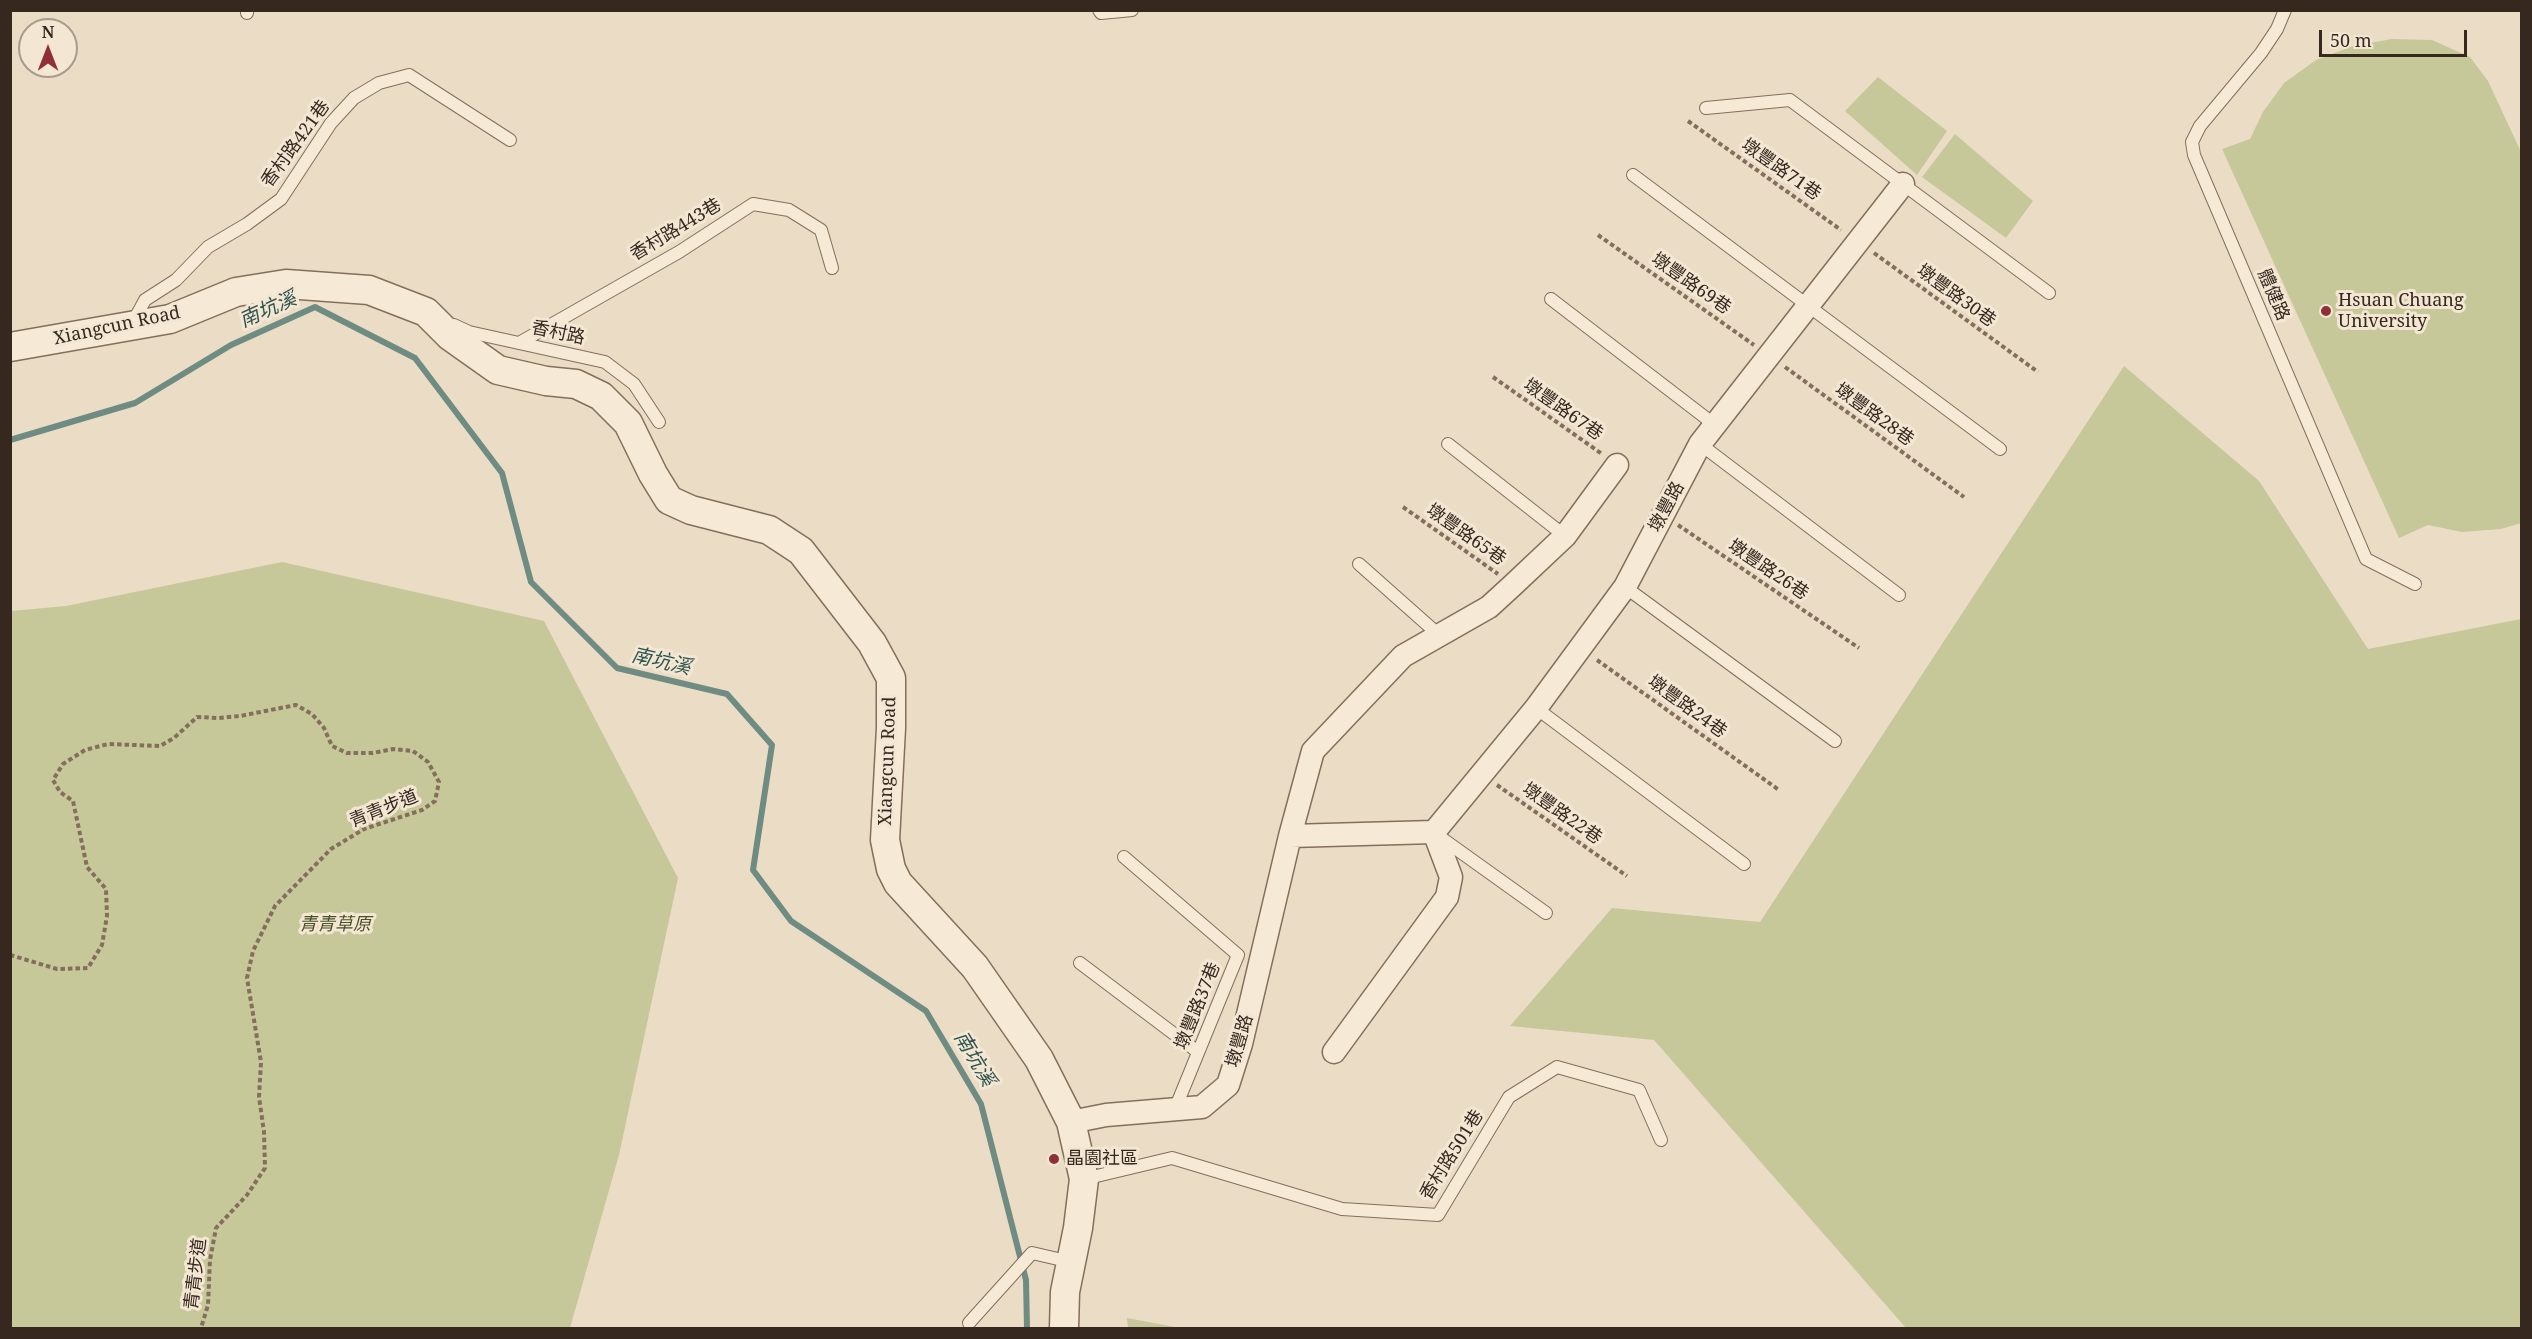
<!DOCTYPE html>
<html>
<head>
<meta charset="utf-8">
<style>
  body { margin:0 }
  #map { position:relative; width:2532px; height:1339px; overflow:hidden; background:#ebdcc5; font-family:"Noto Serif",serif }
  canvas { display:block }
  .frame { position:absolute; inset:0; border:12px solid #36281f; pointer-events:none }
  .north { position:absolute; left:18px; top:18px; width:60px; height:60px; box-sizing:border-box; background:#f3e7d4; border:2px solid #a79b8c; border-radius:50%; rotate:0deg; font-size:16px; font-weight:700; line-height:24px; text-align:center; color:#36281f }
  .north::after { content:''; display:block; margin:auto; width:21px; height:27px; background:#8f3039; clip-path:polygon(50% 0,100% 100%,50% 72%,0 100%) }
  .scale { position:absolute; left:2319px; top:30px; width:148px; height:27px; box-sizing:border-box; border:3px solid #36281f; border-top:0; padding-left:8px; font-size:18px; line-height:21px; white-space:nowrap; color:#36281f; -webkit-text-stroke:4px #f3e7d4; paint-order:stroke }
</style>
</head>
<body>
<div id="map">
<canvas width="2532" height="1339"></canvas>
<div class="frame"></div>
<div class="north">N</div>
<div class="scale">50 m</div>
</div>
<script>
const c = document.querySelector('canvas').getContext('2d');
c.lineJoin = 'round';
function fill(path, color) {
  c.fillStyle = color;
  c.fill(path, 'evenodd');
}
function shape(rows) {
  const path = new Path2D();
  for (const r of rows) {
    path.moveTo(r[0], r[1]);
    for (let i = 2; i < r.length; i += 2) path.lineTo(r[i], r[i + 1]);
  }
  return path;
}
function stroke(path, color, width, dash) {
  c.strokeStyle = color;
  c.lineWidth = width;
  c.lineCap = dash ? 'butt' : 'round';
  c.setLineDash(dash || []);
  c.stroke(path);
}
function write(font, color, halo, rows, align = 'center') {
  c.font = font + ' "Noto Serif","Noto Sans TC",serif';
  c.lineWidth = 6;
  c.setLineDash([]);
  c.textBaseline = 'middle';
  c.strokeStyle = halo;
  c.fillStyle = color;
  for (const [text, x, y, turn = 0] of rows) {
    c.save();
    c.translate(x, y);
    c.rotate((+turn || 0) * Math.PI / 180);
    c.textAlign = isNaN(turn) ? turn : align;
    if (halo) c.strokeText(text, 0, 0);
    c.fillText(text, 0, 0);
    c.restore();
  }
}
const green = shape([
  [2392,39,2432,40,2470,57,2488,81,2521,152,2521,523,2501,529,2462,532,2428,525,2399,538,2222,149,2250,139,2263,112,2284,83,2316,60,2353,46],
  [1878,77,1947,131,1917,175,1845,111],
  [1955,134,2033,201,2006,238,1922,177],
  [2124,366,2259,481,2368,649,2521,619,2521,1328,1906,1328,1654,1040,1510,1026,1612,908,1760,922],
  [282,562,544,621,678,878,619,1155,570,1328,11,1328,11,611,66,606],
  [1127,1318,1180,1328,1128,1328]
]);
const stream = shape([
  [10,440,135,403,231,345,315,307,415,358,502,473,531,582,617,668,727,694,772,745,753,870,791,921,926,1011,981,1104,1026,1280,1027,1328]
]);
const path = shape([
  [1688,121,1841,230],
  [1598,235,1754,345],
  [1874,253,2038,372],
  [1785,367,1964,497],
  [1493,377,1602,454],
  [1403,507,1498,574],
  [1678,525,1859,648],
  [1597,660,1779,790],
  [1497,785,1627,876],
  [10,955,57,969,88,968,102,945,107,916,106,889,87,867,73,801,60,792,53,780,63,764,85,750,108,744,160,746,174,738,197,717,218,718,240,716,296,705,312,714,324,728,332,746,347,753,373,753,393,749,413,751,428,762,439,782,435,801,422,810,364,829,331,849,275,906,253,951,247,978,261,1062,259,1097,264,1132,265,1168,247,1195,216,1228,210,1260,208,1305,201,1328]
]);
const service = shape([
  [1099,10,1101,13,1132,10],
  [2285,10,2277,29,2261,53,2200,126,2192,142,2194,155,2366,559,2415,584],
  [247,13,247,10],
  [1706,108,1790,100,2049,293],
  [1633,175,2000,449],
  [1551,299,1715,425],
  [133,322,145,300,176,280,208,247,247,224,281,199,331,123,354,98,379,83,409,75,510,140],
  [454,325,469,332,605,362,634,384,659,422],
  [519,343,679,252,753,204,789,210,821,230,832,268],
  [1448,444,1565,536],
  [1700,444,1899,595],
  [1359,564,1439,635],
  [1625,587,1835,741],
  [1536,708,1744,864],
  [1437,835,1546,913],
  [1124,857,1238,955,1175,1109],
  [1080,963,1198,1052],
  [1084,1179,1172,1158,1342,1209,1438,1215,1509,1097,1557,1067,1639,1090,1661,1140],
  [969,1323,1032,1253,1071,1262]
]);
const minor = shape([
  [1290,836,1313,751,1403,656,1489,607,1513,585,1565,536,1617,465],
  [1334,1052,1447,897,1451,877,1434,832],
  [1071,1122,1106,1115,1202,1107,1228,1085,1241,1044,1290,836,1434,832,1536,708,1625,587,1700,444,1903,184]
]);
const tertiary = shape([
  [10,347,170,319,236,292,286,284,369,290,426,312,450,336,498,370,546,381,576,384,601,396,628,423,653,474,669,500,691,510,769,530,801,551,872,643,891,678,891,728,885,840,891,869,898,883,975,967,1039,1059,1071,1122,1084,1179,1078,1228,1065,1292,1064,1328]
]);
const markers = [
  [2326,311,6,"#8f3039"],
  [1054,1159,6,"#8f3039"]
];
const streetNames = [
  ["香村路421巷",296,144,-54],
  ["墩豐路71巷",1781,170,35],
  ["香村路443巷",676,230,-31],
  ["墩豐路69巷",1691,284,35],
  ["體健路",2273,295,67],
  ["墩豐路30巷",1956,296,36],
  ["Xiangcun Road",117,326,-12],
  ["香村路",558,333,12],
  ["墩豐路67巷",1563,410,35],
  ["墩豐路28巷",1874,415,36],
  ["墩豐路",1667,507,-62],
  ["墩豐路65巷",1466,535,35],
  ["墩豐路26巷",1768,570,34],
  ["墩豐路24巷",1687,707,36],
  ["Xiangcun Road",888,761,-88],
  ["青青步道",384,809,-22],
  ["墩豐路22巷",1562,814,35],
  ["墩豐路37巷",1198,1006,-68],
  ["墩豐路",1240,1041,-74],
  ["香村路501巷",1452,1155,-58],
  ["青青步道",196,1274,-83]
];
const poiNames = [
  ["Hsuan Chuang",2338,301],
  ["University",2338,322],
  ["晶園社區",1066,1159]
];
const parkNames = [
  ["青青草原",335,925]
];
const waterNames = [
  ["南坑溪",268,310,-24],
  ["南坑溪",661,662,13],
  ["南坑溪",974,1059,59]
];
fill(green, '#c7c899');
stroke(stream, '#6e8c82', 6);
stroke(service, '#846e5c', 14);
stroke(minor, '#846e5c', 25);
stroke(tertiary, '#846e5c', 31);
stroke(path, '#846e5c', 4, [4.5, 3]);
stroke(service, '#f6ead7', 12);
stroke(minor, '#f6ead7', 22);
stroke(tertiary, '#f6ead7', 28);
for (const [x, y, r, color] of markers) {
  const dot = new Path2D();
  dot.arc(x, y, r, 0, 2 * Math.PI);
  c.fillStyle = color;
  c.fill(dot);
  stroke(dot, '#f3e7d4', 2);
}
write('18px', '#36281f', '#f3e7d4', streetNames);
write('18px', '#36281f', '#f3e7d4', poiNames, 'left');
write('italic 18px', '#4a5027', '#f3e7d4', parkNames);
write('italic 20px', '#2f544f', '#f3e7d4', waterNames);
</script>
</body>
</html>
